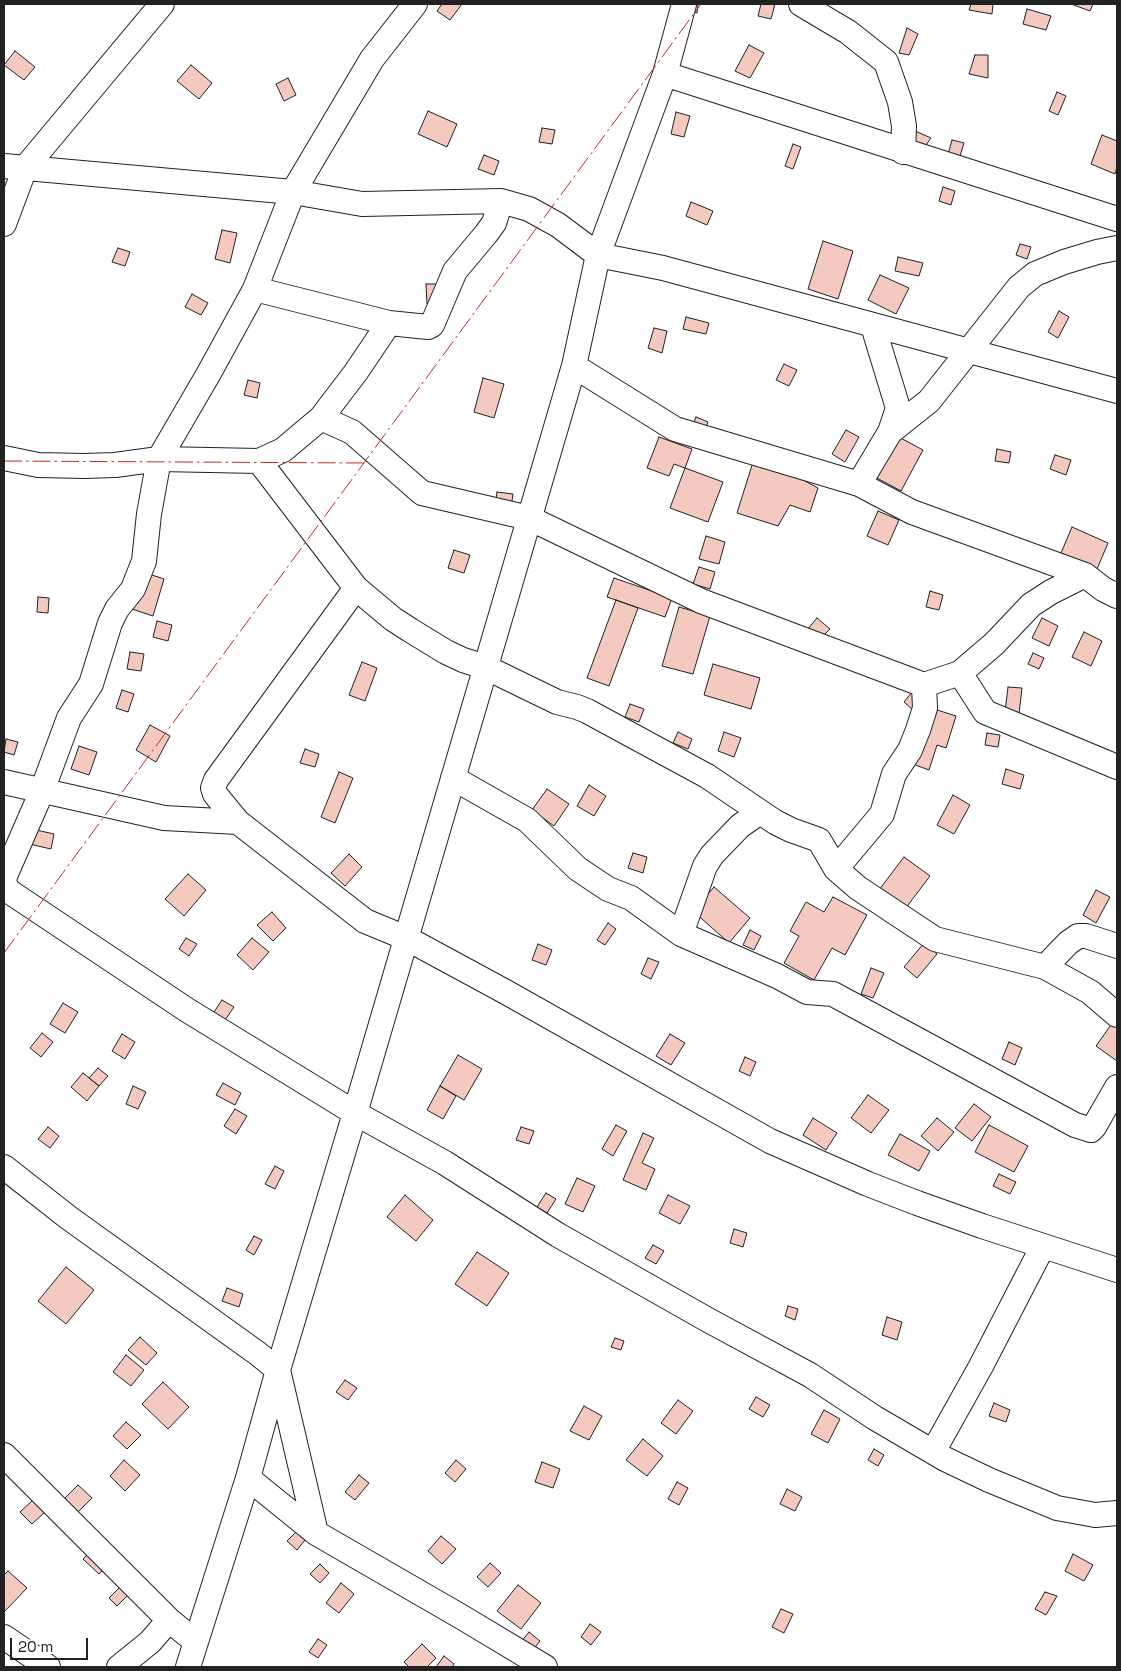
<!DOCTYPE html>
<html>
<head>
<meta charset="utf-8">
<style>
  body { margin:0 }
  #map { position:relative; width:1121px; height:1671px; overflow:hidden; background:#fff; font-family:"Space Grotesk",sans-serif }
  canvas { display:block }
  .frame { position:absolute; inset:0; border:5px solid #222; pointer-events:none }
  .scale { position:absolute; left:10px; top:1638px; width:78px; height:22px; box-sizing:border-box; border:2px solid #222; border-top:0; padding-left:6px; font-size:15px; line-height:18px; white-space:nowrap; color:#222; -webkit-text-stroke:4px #fff; paint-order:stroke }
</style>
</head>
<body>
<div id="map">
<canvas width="1121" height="1671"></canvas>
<div class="frame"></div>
<div class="scale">20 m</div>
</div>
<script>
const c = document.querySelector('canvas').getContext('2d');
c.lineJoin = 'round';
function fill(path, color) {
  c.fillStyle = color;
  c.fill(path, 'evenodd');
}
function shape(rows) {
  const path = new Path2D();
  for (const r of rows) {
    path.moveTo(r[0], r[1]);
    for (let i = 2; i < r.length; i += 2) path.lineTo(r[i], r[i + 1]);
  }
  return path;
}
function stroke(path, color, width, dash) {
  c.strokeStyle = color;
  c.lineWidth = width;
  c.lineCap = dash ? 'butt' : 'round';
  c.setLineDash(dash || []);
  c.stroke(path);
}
const building = shape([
  [442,4,462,4,450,20,437,11,442,4],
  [684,4,698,4,697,13,683,9,684,4],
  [761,4,775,4,771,19,758,16,761,4],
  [971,4,993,4,992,14,969,10,971,4],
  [1071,4,1093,4,1090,11,1071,4],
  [1027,9,1051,16,1046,30,1023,24,1027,9],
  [907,28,918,34,909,55,899,53,907,28],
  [749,45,764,53,750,78,735,71,749,45],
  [15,51,35,67,24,80,4,65,15,51],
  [975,55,988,55,988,78,969,74,975,55],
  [191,65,212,83,199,99,177,81,191,65],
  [288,78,296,95,284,101,276,84,288,78],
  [1057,92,1066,96,1058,115,1049,111,1057,92],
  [428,111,457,124,447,147,418,134,428,111],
  [676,112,690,116,684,137,671,134,676,112],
  [904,126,931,138,912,165,904,126],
  [542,128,555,130,552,144,539,142,542,128],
  [1102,135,1117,141,1117,167,1115,174,1091,164,1102,135],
  [952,140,964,143,959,159,947,158,952,140],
  [793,144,801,147,793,169,785,166,793,144],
  [484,155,499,161,494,175,478,169,484,155],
  [943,187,955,191,951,205,939,201,943,187],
  [691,202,713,211,707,225,686,216,691,202],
  [222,230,237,233,230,263,215,259,222,230],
  [823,241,853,251,838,299,808,289,823,241],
  [1020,244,1031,247,1027,259,1016,255,1020,244],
  [118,248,130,252,125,266,112,262,118,248],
  [898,257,923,263,919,276,895,271,898,257],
  [880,275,909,288,896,314,868,300,880,275],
  [426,284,439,284,440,303,427,304,426,284],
  [192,294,208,303,201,315,185,307,192,294],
  [1059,311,1069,317,1058,338,1048,332,1059,311],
  [686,317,709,323,706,334,683,329,686,317],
  [654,328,667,331,662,353,648,348,654,328],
  [784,364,797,370,789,386,776,380,784,364],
  [483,378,504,384,494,418,474,412,483,378],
  [248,380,260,383,257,398,244,395,248,380],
  [696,417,708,422,704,433,692,428,696,417],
  [846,430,859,437,845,462,832,454,846,430],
  [897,436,923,450,901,491,875,477,897,436],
  [659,437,692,449,685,468,674,464,669,476,647,468,659,437],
  [997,449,1011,452,1009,463,995,461,997,449],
  [1055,455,1071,460,1066,475,1050,469,1055,455],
  [753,462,794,475,818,488,810,512,790,505,778,526,737,513,753,462],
  [685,468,723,482,708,522,670,508,685,468],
  [497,492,513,494,511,508,495,506,497,492],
  [878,511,899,520,888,545,867,536,878,511],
  [1072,527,1108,543,1097,569,1061,553,1072,527],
  [706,536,725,542,719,564,699,559,706,536],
  [454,550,470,555,464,573,448,568,454,550],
  [699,567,715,572,710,589,693,584,699,567],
  [143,572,164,579,153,616,132,609,143,572],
  [614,578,672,598,665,617,607,597,614,578],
  [930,591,943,595,939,610,926,607,930,591],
  [38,597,49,598,48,613,37,612,38,597],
  [616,600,638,608,609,686,587,678,616,600],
  [679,607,710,616,693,674,662,666,679,607],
  [817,618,830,629,819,640,807,630,817,618],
  [1042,618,1058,626,1049,646,1032,638,1042,618],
  [157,621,172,625,168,641,153,637,157,621],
  [1084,632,1102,641,1091,666,1072,657,1084,632],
  [130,652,144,654,141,671,127,669,130,652],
  [1033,653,1044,658,1039,669,1028,664,1033,653],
  [362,662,377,668,365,701,349,695,362,662],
  [713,664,760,678,751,709,704,695,713,664],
  [1008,687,1022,688,1019,714,1005,712,1008,687],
  [122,690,134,694,128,712,116,708,122,690],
  [912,692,921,699,912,709,904,702,912,692],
  [630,704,644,709,639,722,625,717,630,704],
  [928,707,956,716,946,748,937,745,929,770,910,763,928,707],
  [150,725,170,736,156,762,136,750,150,725],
  [678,732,692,739,688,749,673,743,678,732],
  [724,732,741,738,734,757,718,751,724,732],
  [987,733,1000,735,998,747,985,745,987,733],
  [6,739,18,742,14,755,4,752,6,739],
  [79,746,97,752,89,775,71,769,79,746],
  [305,749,319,754,315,767,300,763,305,749],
  [1006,769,1024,775,1020,789,1002,784,1006,769],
  [339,772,353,778,335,823,321,817,339,772],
  [589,785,606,796,594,816,577,806,589,785],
  [547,789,569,804,554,826,532,810,547,789],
  [953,795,970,805,954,834,937,825,953,795],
  [32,829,54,834,51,849,29,844,32,829],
  [633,853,647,857,643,873,628,868,633,853],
  [349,854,362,867,345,886,331,873,349,854],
  [904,857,930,876,905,909,879,890,904,857],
  [188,874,206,890,184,916,165,899,188,874],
  [714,887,750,918,729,943,693,911,714,887],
  [1096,890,1110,897,1096,923,1083,915,1096,890],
  [833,897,867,915,845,955,832,948,814,980,784,963,799,936,790,931,806,902,824,912,833,897],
  [272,912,286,928,273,941,257,925,272,912],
  [608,923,616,929,605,945,597,940,608,923],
  [750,930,761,936,754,950,743,945,750,930],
  [186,938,197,944,189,956,179,949,186,938],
  [252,938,269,952,253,970,237,955,252,938],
  [924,943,937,954,917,978,904,967,924,943],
  [538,944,552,950,546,965,532,960,538,944],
  [648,958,659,962,651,979,641,974,648,958],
  [871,968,884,973,873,998,861,994,871,968],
  [222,1000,234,1007,225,1020,214,1012,222,1000],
  [63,1003,78,1012,65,1033,50,1024,63,1003],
  [1113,1022,1117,1025,1117,1061,1096,1046,1113,1022],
  [42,1033,53,1042,41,1057,30,1048,42,1033],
  [122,1034,135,1042,125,1059,112,1051,122,1034],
  [670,1034,685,1043,671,1065,656,1056,670,1034],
  [1009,1042,1022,1048,1015,1065,1002,1059,1009,1042],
  [458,1055,482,1069,464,1100,440,1086,458,1055],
  [745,1057,756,1062,750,1076,739,1071,745,1057],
  [98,1068,108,1076,99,1086,89,1078,98,1068],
  [83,1073,99,1086,87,1101,71,1087,83,1073],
  [223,1083,241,1093,235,1105,216,1095,223,1083],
  [133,1086,146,1092,138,1109,126,1104,133,1086],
  [440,1086,456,1096,443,1119,427,1110,440,1086],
  [868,1095,889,1110,871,1133,851,1118,868,1095],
  [974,1104,991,1117,972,1141,955,1128,974,1104],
  [235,1109,247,1116,236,1134,224,1126,235,1109],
  [813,1118,837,1133,826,1150,803,1135,813,1118],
  [937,1118,954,1132,938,1151,921,1136,937,1118],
  [616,1125,627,1131,613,1156,602,1149,616,1125],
  [989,1125,1028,1146,1014,1172,975,1152,989,1125],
  [48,1127,59,1136,50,1148,38,1139,48,1127],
  [521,1127,534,1131,529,1144,516,1140,521,1127],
  [643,1133,654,1138,642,1163,655,1169,646,1190,623,1180,643,1133],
  [900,1134,930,1151,919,1171,888,1155,900,1134],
  [275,1166,284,1171,275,1189,265,1184,275,1166],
  [999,1174,1016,1182,1010,1194,993,1186,999,1174],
  [577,1178,595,1186,583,1212,565,1204,577,1178],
  [546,1193,556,1199,547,1213,537,1207,546,1193],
  [405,1195,433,1220,416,1241,387,1217,405,1195],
  [668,1195,690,1206,680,1224,659,1213,668,1195],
  [734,1229,747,1233,743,1247,730,1243,734,1229],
  [254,1236,262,1240,254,1255,246,1250,254,1236],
  [653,1245,664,1251,656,1264,645,1258,653,1245],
  [477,1252,509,1273,487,1306,455,1284,477,1252],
  [66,1267,94,1290,66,1324,38,1301,66,1267],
  [227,1288,243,1294,239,1307,222,1301,227,1288],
  [788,1306,798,1309,795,1320,785,1316,788,1306],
  [887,1317,902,1322,897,1340,882,1335,887,1317],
  [140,1337,157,1353,146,1365,128,1350,140,1337],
  [615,1338,624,1341,621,1350,611,1347,615,1338],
  [126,1355,144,1370,131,1386,113,1372,126,1355],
  [345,1380,357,1388,348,1400,336,1392,345,1380],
  [163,1382,189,1407,168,1429,142,1404,163,1382],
  [756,1397,770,1405,763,1417,749,1409,756,1397],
  [678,1400,693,1411,676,1434,661,1423,678,1400],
  [994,1403,1010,1410,1006,1422,989,1416,994,1403],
  [584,1406,602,1416,589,1440,570,1431,584,1406],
  [824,1410,840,1419,828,1443,811,1434,824,1410],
  [126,1422,141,1435,127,1449,113,1436,126,1422],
  [643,1439,663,1456,647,1476,626,1460,643,1439],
  [874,1449,884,1455,878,1466,868,1460,874,1449],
  [124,1460,140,1475,125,1491,110,1476,124,1460],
  [456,1460,466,1469,455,1482,445,1473,456,1460],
  [542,1462,560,1469,553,1488,535,1482,542,1462],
  [359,1475,369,1483,355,1500,345,1492,359,1475],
  [677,1482,688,1488,679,1505,668,1499,677,1482],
  [78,1485,92,1498,75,1515,62,1501,78,1485],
  [787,1489,802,1497,795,1511,780,1504,787,1489],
  [33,1500,45,1512,32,1524,20,1512,33,1500],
  [296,1532,305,1540,297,1550,287,1541,296,1532],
  [441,1536,456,1549,442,1564,428,1551,441,1536],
  [93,1549,109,1564,99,1574,83,1559,93,1549],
  [1073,1554,1093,1565,1084,1581,1065,1571,1073,1554],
  [490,1563,501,1573,488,1587,477,1577,490,1563],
  [320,1564,329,1573,320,1583,310,1574,320,1564],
  [8,1571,27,1588,4,1612,4,1575,8,1571],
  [124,1583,132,1591,117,1606,109,1598,124,1583],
  [341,1583,354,1594,339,1613,326,1603,341,1583],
  [518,1585,541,1603,521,1629,497,1611,518,1585],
  [1045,1592,1057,1596,1046,1615,1035,1609,1045,1592],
  [781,1609,793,1614,784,1633,772,1627,781,1609],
  [590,1624,601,1632,591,1645,581,1637,590,1624],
  [529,1632,540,1641,532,1651,521,1642,529,1632],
  [318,1639,327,1645,318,1658,309,1652,318,1639],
  [422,1644,436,1658,427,1667,409,1667,404,1662,422,1644],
  [444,1656,454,1664,452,1667,436,1667,444,1656]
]);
const minor = shape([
  [415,4,372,59,293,192,255,289,209,373,159,459,149,514,144,561,133,589,117,609,110,623,91,684,69,718,42,791,5,876,4,885,10,892,187,1010,355,1113,445,1163,558,1235,708,1320,810,1375,875,1418,945,1459,989,1480,1057,1508,1095,1515,1117,1513],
  [801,4,848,32,886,62,900,102,904,126,903,152],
  [665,74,1117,219],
  [4,166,293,192,362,204,501,201,529,209,558,225,598,255,663,268,1117,391],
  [4,224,25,168,162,4],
  [255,289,389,323,428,327,432,325,455,271,486,234,494,223,501,201],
  [574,366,675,429,859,484,912,512,1085,575,1103,589,1117,596],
  [321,418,352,432,422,493,529,518,701,601,924,685,960,673,985,712,1117,767],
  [890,432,929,401,1019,287,1035,274,1064,262,1097,252,1117,248],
  [4,458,38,465,84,466,115,465,159,459,259,461,283,450,321,418,356,372,389,323],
  [259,461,356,588,393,619,410,630,446,652,463,660,485,667,557,702,577,707,587,711,707,776,775,822,791,830,819,840,836,869,858,888,935,939,1045,967,1090,992,1117,1015],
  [859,484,890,432,898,408,873,326],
  [356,588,216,780,213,788,215,794,238,822,365,921,406,938,504,991,770,1141,868,1184,917,1203,982,1226,1117,1270],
  [960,673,994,644,1031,605,1051,592,1085,575],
  [453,778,527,820,578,869,608,889,631,898,681,934,777,976,807,992,833,994,1075,1125,1091,1130,1094,1127,1117,1087],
  [4,782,164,818,238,822],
  [836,869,882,814,894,774,910,750,918,730,925,708,924,685],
  [681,934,705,866,712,855,740,826,760,812],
  [1045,967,1068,943,1078,936,1086,936,1117,946],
  [4,1167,69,1218,257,1353,278,1370,316,1533],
  [933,1452,981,1366,1043,1246],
  [4,1455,169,1620,196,1642],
  [248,1478,316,1533,460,1616,545,1667],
  [4,1637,48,1667],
  [119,1667,150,1642,169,1620],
  [188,1667,248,1478,278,1370,355,1113,574,366,598,255,665,74,684,4]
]);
const power = shape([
  [4,461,364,463],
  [4,953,701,4]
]);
fill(building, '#f3c9c0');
stroke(building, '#222', 1);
stroke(minor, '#222', 26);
stroke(minor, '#fff', 24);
stroke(power, '#c62828', 1, [18, 4, 2.5, 4]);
</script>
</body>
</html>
